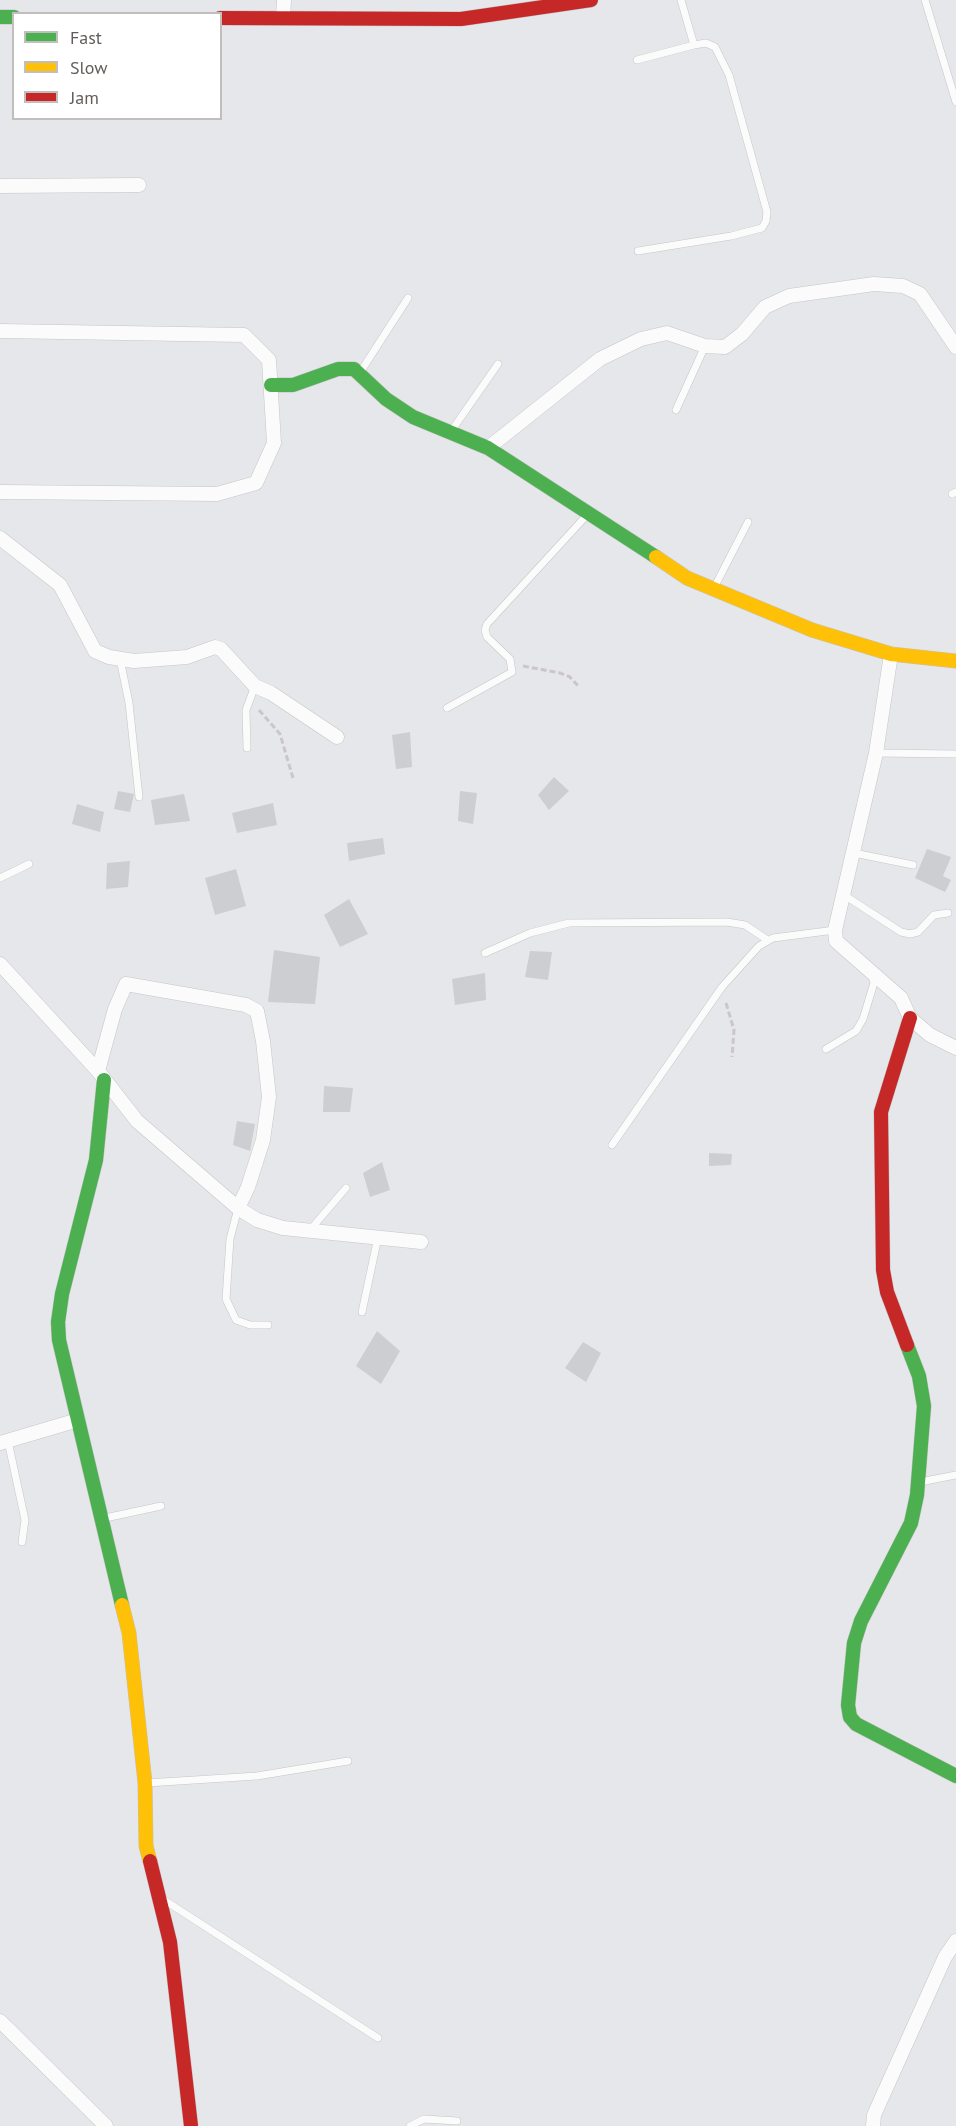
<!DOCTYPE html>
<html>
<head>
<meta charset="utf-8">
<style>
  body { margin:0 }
  #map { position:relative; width:956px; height:2126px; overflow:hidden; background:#e5e7ea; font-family:"PT Sans",sans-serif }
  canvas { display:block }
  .legend { position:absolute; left:12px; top:12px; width:210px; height:108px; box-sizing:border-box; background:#fff; border:2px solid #c1bebd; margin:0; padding:8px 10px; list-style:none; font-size:18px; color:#635d5a }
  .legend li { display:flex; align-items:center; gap:12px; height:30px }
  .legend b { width:30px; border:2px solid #c1bebd }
</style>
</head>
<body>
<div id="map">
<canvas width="956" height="2126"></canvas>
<ul class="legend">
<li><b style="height:8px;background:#4caf50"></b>Fast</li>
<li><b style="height:8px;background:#ffc107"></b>Slow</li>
<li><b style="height:8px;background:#c62828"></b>Jam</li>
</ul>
</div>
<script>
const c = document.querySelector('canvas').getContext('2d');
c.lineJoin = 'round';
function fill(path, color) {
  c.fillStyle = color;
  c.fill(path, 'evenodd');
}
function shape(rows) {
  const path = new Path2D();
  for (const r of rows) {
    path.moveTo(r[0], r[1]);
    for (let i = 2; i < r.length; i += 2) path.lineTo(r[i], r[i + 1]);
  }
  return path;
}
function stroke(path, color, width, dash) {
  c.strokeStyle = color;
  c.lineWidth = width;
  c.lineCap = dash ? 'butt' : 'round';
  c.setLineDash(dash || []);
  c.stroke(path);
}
const building = shape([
  [410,732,412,767,396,769,392,735],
  [554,777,569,791,549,810,538,795],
  [118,791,134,794,130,812,114,809],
  [460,791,477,793,473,824,458,821],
  [184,794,190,821,155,825,151,800],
  [273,803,277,825,237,833,232,813],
  [77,804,104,812,100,832,72,824],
  [383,838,385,854,349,861,347,843],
  [927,849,951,857,943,876,951,880,945,892,915,878],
  [130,861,128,887,106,889,107,863],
  [236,869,246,906,215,915,205,878],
  [349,899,368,934,340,947,324,915],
  [274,950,320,957,315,1004,268,1002],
  [530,951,552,952,548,980,525,977],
  [485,973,486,1000,455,1005,452,979],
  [324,1086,353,1088,350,1112,323,1112],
  [237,1121,255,1124,250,1151,233,1145],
  [709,1153,732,1154,731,1165,709,1166],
  [382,1162,390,1190,370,1197,363,1173],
  [377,1331,400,1351,381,1384,356,1366],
  [583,1342,601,1353,586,1382,565,1368]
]);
const path = shape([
  [523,666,560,673,570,677,579,687],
  [259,710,280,734,293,778],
  [726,1003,734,1030,732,1057]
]);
const lane = shape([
  [925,0,956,102],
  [637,60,694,45],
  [638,251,731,236,762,228,766,221,767,212,729,75,715,47,706,43,694,45,681,0],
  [361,371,408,298],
  [676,410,705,346],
  [452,430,498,364],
  [952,494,956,492],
  [715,586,748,522],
  [120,659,129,703,139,797],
  [447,708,512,672,510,659,487,637,485,630,487,624,587,515],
  [247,748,246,710,255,686],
  [876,753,956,754],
  [854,853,913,865],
  [0,878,29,864],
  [844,895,901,932,910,934,918,932,934,915,948,913],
  [485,953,530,933,569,923,727,922,745,925,766,939],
  [826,1049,856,1031,863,1019,874,983,872,975],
  [612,1145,722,987,759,946,773,938,835,930],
  [238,1208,230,1239,226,1299,236,1320,250,1325,268,1325],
  [310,1230,346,1188],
  [362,1312,378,1237],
  [8,1441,25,1520,22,1542],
  [920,1482,956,1475],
  [105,1518,161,1506],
  [147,1783,257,1776,348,1761],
  [164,1900,378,2038],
  [410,2126,424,2119,457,2121]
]);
const street = shape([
  [283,18,284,0],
  [0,186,139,185],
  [0,331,244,335,269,360,274,443,256,483,217,494,0,492],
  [488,448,600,359,641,339,667,333,705,346,725,347,742,334,765,307,789,296,874,284,903,286,920,294,956,347],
  [0,538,60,585,95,651,109,657,134,661,187,657,215,647,221,649,255,686,271,693,337,737],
  [891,654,876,753,835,930,836,941,901,998,910,1018,930,1035,956,1048],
  [0,964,98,1071,137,1121,238,1208,257,1220,283,1228,421,1242],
  [98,1071,115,1009,126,984,246,1005,257,1011,263,1041,269,1097,263,1140,248,1187,238,1208],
  [0,1443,78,1420],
  [0,2021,106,2126],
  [873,2126,874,2115,945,1957,956,1941]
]);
const fast = shape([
  [0,17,14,17],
  [271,385,293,385,338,369,354,369,386,399,413,417,488,448,656,557],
  [104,1080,96,1160,62,1294,58,1322,59,1340,122,1605],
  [907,1345,919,1376,924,1406,917,1495,911,1523,861,1621,854,1643,848,1705,850,1717,856,1724,956,1776]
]);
const slow = shape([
  [656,557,687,578,812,630,891,654,956,661],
  [122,1605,129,1633,145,1783,146,1846,150,1861]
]);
const jam = shape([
  [220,18,461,19,591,0],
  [907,1345,887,1292,883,1270,881,1112,910,1018],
  [150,1861,170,1942,191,2126]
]);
fill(building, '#cdced1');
stroke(lane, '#c6c5c6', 8);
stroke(street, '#c6c5c6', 15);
stroke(fast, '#c4c3c4', 15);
stroke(slow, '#c4c3c4', 15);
stroke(jam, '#c4c3c4', 15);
stroke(path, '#ccc6ca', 3, [6, 3]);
stroke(lane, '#fbfbfc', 7);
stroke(street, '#fbfbfc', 14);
stroke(fast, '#4caf50', 14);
stroke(slow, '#ffc107', 14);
stroke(jam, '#c62828', 14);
</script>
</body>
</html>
